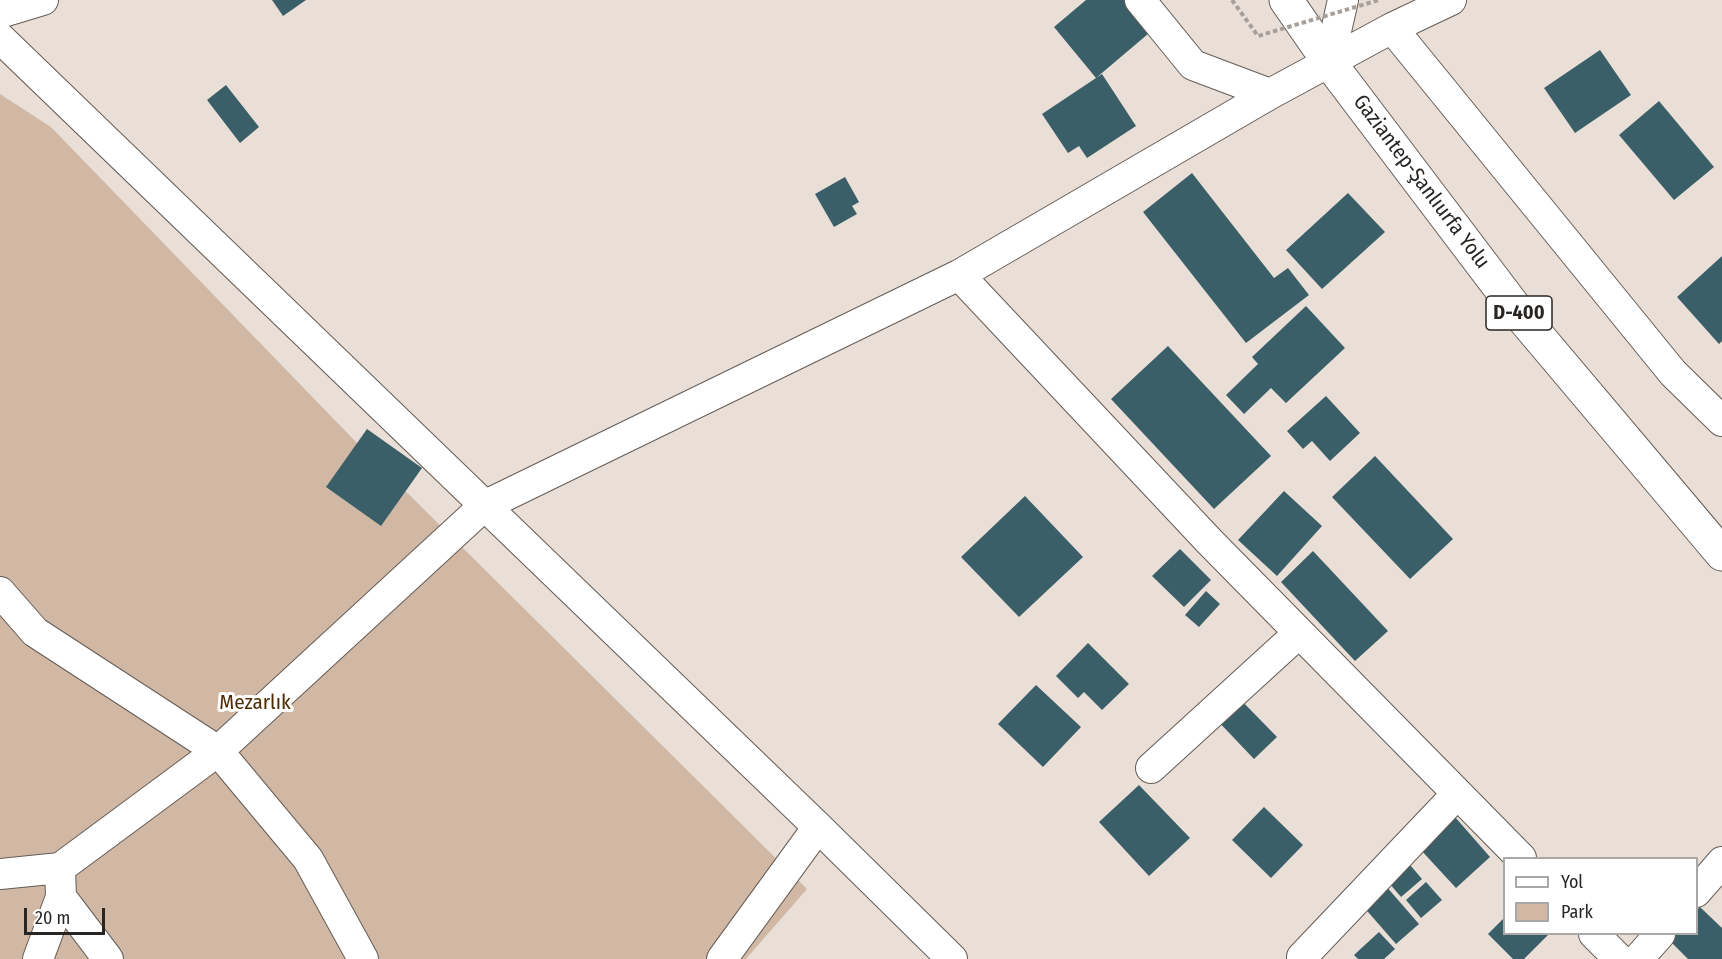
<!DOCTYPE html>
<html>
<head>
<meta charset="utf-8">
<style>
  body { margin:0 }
  #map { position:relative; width:1722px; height:959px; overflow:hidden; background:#eadfd7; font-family:"Fira Sans Condensed",sans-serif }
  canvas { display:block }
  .legend { position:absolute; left:1503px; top:857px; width:195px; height:78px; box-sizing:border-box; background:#fff; border:2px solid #a9a8a7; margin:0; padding:8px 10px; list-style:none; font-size:18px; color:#282522 }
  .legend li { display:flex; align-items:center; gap:12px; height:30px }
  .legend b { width:30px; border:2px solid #a9a8a7 }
  .scale { position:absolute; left:24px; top:908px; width:81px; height:27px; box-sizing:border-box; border:3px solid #282522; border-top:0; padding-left:8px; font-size:18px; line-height:21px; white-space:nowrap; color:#282522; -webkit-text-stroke:4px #fff; paint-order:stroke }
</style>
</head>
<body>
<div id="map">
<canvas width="1722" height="959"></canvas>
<ul class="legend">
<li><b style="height:8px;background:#fff"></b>Yol</li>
<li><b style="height:16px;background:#d1b8a5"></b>Park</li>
</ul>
<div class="scale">20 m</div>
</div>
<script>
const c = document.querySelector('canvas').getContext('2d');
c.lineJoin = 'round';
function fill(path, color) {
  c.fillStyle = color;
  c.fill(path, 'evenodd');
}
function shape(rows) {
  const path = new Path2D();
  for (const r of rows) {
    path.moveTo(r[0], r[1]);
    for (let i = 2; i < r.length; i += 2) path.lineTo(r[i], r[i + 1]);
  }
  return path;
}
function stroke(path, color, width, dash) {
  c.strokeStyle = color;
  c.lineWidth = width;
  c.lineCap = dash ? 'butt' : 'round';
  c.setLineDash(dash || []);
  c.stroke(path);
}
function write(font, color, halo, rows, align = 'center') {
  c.font = font + ' "Fira Sans Condensed",sans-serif';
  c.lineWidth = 6;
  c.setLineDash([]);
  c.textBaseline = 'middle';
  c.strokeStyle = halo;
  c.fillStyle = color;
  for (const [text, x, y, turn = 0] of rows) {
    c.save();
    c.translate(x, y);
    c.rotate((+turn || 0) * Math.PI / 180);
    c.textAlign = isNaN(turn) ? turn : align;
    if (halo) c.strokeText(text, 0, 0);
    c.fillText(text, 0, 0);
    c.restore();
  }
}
const green = shape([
  [0,94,51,127,356,442,807,889,746,959,0,959]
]);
const building = shape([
  [272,0,306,0,283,16],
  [1086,0,1131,0,1155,28,1096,78,1054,27],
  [1600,50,1631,95,1575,133,1544,88],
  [1102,74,1136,126,1087,158,1079,146,1068,153,1042,114],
  [226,85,259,127,240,143,207,100],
  [1659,101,1714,167,1674,200,1619,135],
  [1192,173,1274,278,1288,268,1309,295,1246,343,1143,212],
  [845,177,859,202,852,206,857,214,834,227,815,194],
  [1348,193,1385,232,1322,289,1286,250],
  [1722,256,1722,341,1719,344,1677,297],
  [1306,306,1345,348,1286,403,1271,388,1244,414,1226,395,1258,364,1252,357],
  [1168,346,1271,456,1214,509,1111,399],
  [1326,396,1360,433,1330,461,1312,441,1303,449,1287,431],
  [367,429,422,468,381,526,326,487],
  [1375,456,1453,539,1410,579,1332,497],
  [1284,491,1322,526,1277,576,1238,540],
  [1025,496,1083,557,1019,617,961,557],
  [1180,549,1211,580,1184,607,1152,576],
  [1313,551,1388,631,1355,661,1281,582],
  [1206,591,1220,604,1199,627,1185,615],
  [1088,643,1129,684,1102,710,1084,692,1078,698,1056,676],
  [1036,685,1081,727,1043,767,998,724],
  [1237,696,1277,737,1254,759,1214,717],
  [1139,785,1190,838,1149,876,1099,822],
  [1264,807,1303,845,1271,878,1232,840],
  [1455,817,1490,857,1456,888,1420,849],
  [1405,859,1422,879,1401,897,1383,876],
  [1426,882,1442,900,1421,918,1406,900],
  [1385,885,1419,924,1396,944,1362,905],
  [1700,907,1722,928,1722,959,1688,959,1669,940,1675,934,1696,934,1696,911],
  [1504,918,1504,934,1549,934,1524,959,1513,959,1488,934],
  [1379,932,1395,949,1384,959,1358,959,1354,955]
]);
const minor = shape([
  [1140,0,1193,65,1270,94],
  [0,13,43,0],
  [1392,28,1673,373,1722,421],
  [0,38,818,827,952,959],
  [1329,62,1343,0],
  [959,275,1210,542,1521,858],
  [0,592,35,632,218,751,308,859,363,959],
  [1151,768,1299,633],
  [60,868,61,897,108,959],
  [0,874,60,868,218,751,484,506,959,275,1270,94,1392,28,1451,0],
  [1696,892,1722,862],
  [1594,934,1619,959],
  [1302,957,1457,794],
  [38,959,61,897],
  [722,959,818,827],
  [1638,959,1660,934]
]);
const major = shape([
  [1286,0,1329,62,1522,317,1722,554]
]);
const pathBridge = shape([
  [1232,0,1258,36,1379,0]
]);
const shields = [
  [1519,313,66]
];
const shieldNames = [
  ["D-400",1519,313]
];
const streetNames = [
  ["Gaziantep-Şanlıurfa Yolu",1421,182,53]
];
const parkNames = [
  ["Mezarlık",255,703]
];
fill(green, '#d1b8a5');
fill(building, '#3b5f69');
stroke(minor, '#655c55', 32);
stroke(major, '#655c55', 35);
stroke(minor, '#fff', 30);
stroke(major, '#fff', 33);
stroke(pathBridge, '#a79f99', 4, [4.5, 3]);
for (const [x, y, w] of shields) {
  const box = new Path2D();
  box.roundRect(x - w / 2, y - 17, w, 34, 4.5);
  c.fillStyle = '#fff';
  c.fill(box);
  stroke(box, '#282522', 1.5);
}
write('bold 20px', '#282522', null, shieldNames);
write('21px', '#282522', '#fff', streetNames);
write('21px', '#4f2a03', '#fff', parkNames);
</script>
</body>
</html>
